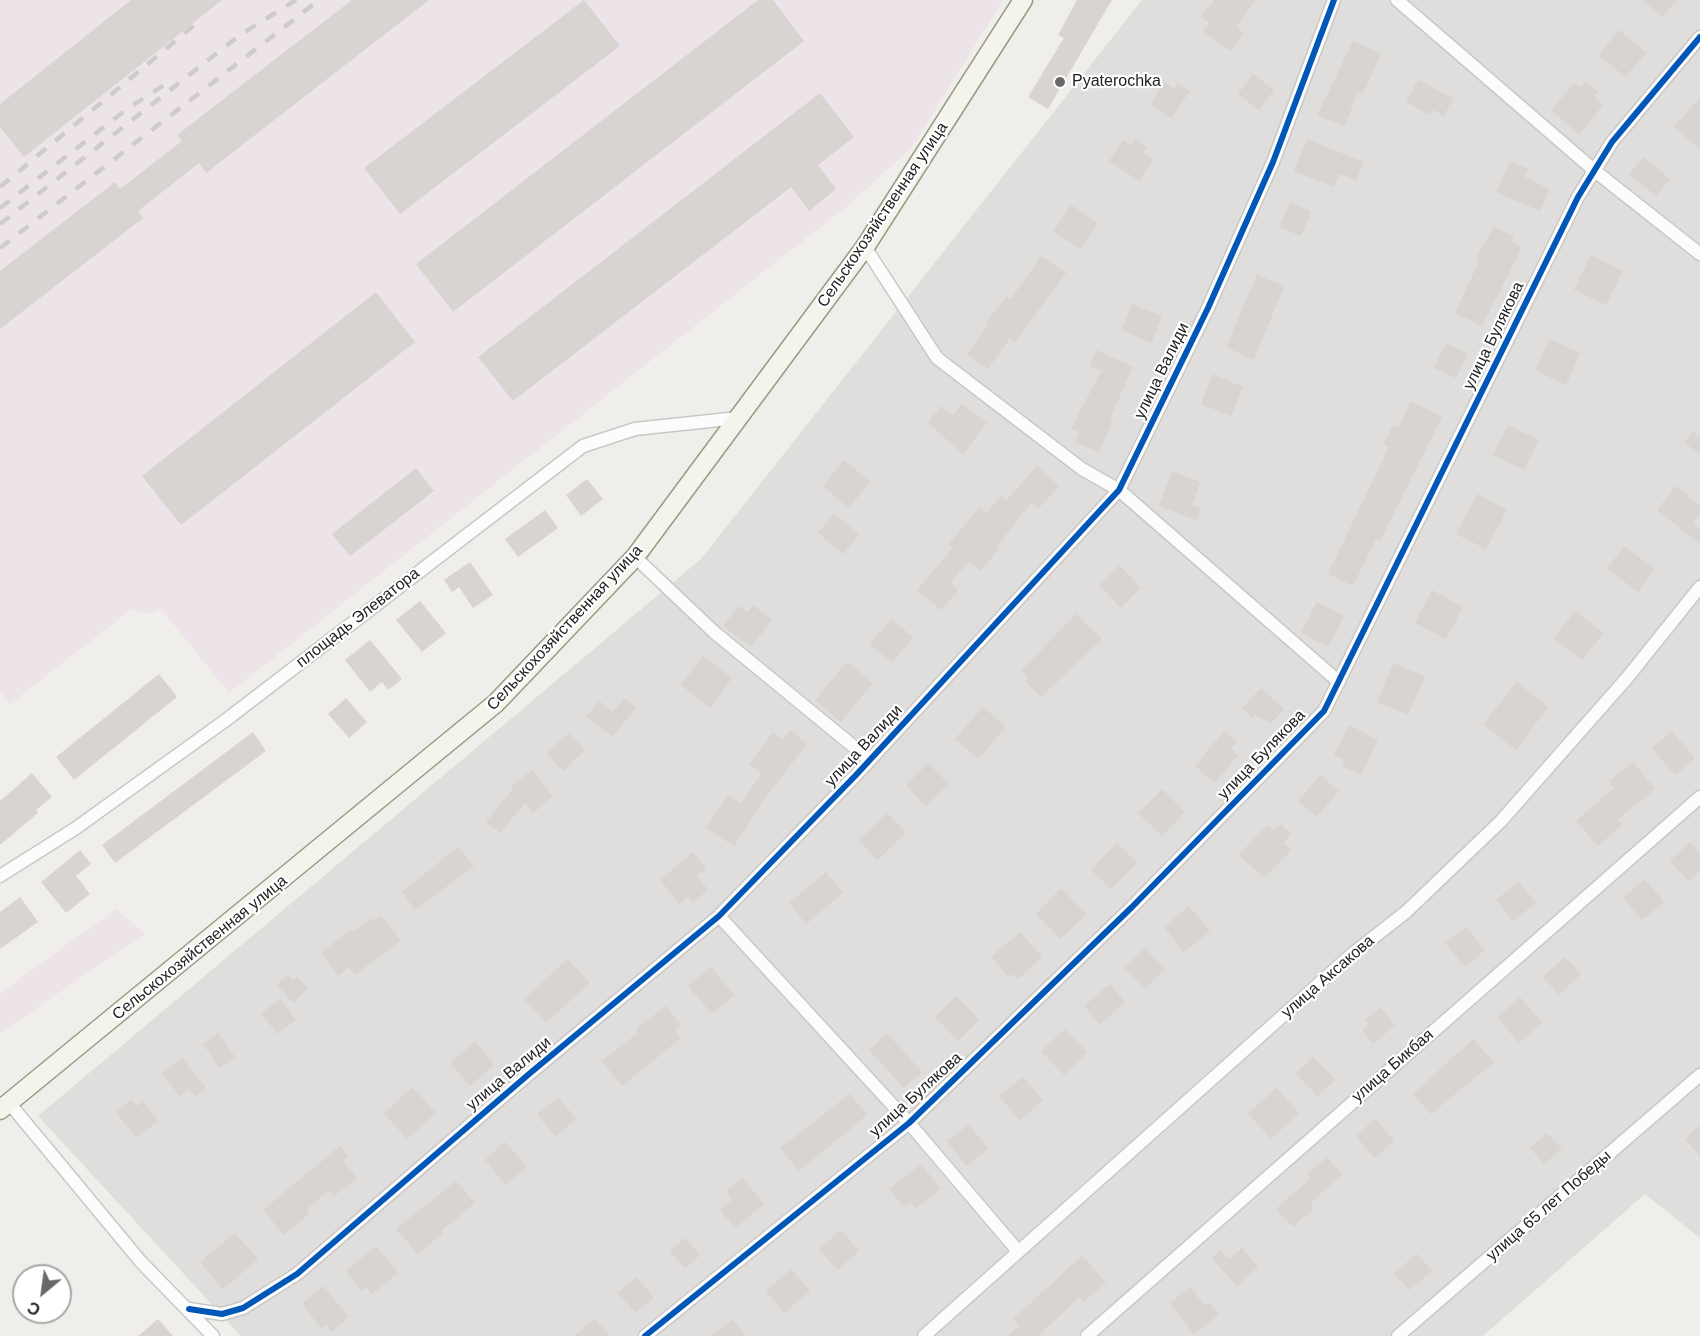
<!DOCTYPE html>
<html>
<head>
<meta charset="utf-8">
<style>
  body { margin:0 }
  #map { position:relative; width:1700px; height:1336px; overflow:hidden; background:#f0eeeb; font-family:Arial,sans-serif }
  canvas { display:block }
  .north { position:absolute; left:12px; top:1264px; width:60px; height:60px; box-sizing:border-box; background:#fff; border:2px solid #a7a7a7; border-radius:50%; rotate:209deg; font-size:16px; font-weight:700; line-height:24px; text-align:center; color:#222 }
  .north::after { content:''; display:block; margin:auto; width:21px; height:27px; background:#6a6968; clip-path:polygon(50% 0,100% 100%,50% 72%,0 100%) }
</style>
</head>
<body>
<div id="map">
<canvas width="1700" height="1336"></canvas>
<div class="north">С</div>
</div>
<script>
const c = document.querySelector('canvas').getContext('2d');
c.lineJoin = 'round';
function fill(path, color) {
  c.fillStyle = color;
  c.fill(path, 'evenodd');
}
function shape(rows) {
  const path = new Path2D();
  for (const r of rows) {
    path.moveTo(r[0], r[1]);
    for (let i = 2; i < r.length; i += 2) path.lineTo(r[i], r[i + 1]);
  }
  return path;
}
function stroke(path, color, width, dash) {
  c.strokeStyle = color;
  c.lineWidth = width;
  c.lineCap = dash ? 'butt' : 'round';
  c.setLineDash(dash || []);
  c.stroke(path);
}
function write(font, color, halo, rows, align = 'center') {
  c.font = font + ' Arial,sans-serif';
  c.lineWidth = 4.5;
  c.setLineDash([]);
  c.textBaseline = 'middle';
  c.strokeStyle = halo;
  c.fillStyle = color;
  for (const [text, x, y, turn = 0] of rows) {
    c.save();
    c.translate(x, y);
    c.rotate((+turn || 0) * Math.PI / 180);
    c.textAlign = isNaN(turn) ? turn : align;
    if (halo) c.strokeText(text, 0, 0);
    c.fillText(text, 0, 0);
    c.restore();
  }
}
const residential = shape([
  [1142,0,1700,0,1700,1238,1645,1194,1483,1336,241,1336,38,1116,701,559]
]);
const industrial = shape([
  [0,0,1003,0,913,146,851,203,229,693,161,609,148,614,132,609,10,704,0,692],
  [116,909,145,934,0,1033,0,993]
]);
const building = shape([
  [131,0,222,0,24,157,0,127,0,104],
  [352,0,429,0,206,173,199,163,138,211,143,218,0,329,0,271,115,182,120,189,182,141,177,135],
  [584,0,620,46,400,214,364,168],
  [758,0,773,0,804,41,453,312,416,264],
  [1077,0,1112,0,1048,109,1028,97,1064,38,1058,35],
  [1214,0,1256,0,1236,27,1244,33,1230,51,1203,31,1209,23,1201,17],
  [1643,0,1677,0,1662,17],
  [1619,30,1646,53,1625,77,1599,55],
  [1353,41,1381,54,1363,94,1358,91,1345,126,1317,116],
  [1253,74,1274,90,1259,110,1238,94],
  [1418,80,1453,98,1444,116,1433,110,1430,115,1406,102],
  [1586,81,1598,91,1594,97,1603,105,1579,134,1551,110,1574,83,1580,87],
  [1165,82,1174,89,1178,83,1190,91,1171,118,1150,104],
  [820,93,854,137,818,165,836,189,809,211,791,187,513,401,478,357],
  [1700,97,1700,149,1674,127],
  [1135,139,1147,148,1143,153,1153,160,1139,181,1109,161,1123,140,1131,145],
  [1307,139,1364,162,1356,180,1339,174,1334,187,1294,171],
  [1644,157,1670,179,1656,196,1629,174],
  [1510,161,1528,169,1524,177,1550,189,1540,211,1496,192],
  [1290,202,1311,211,1301,236,1279,227],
  [1071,205,1098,223,1081,249,1053,232],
  [1494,226,1514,237,1511,242,1522,247,1482,326,1455,313,1479,261,1476,259],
  [1591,255,1623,271,1606,305,1574,290],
  [1041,256,1066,273,1015,342,1010,338,988,369,967,354,989,323,987,321,1007,296,1011,299],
  [1257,275,1284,286,1254,360,1226,347],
  [376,292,415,342,181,525,142,476],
  [1132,304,1162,316,1151,343,1121,330],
  [1549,339,1580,353,1566,385,1535,370],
  [1446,343,1468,354,1456,378,1434,368],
  [1097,350,1133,367,1110,418,1113,419,1099,452,1075,442,1079,432,1071,429,1101,371,1090,366],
  [1213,374,1243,387,1231,416,1201,404],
  [1411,401,1442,417,1380,541,1376,539,1353,586,1328,574,1389,447,1384,444,1393,425,1398,428],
  [962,404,987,423,963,454,928,423,941,406,953,415],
  [1508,425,1539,440,1524,470,1493,455],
  [1693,432,1700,438,1700,455,1684,442],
  [844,460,870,482,849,508,823,486],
  [1037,466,1059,486,1038,509,1031,503,997,546,999,548,981,571,969,561,950,583,958,590,941,610,917,590,953,548,948,545,980,507,987,513,1001,496,1006,501],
  [416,468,434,491,350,556,332,534],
  [1172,471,1200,482,1192,505,1201,509,1196,520,1159,506],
  [587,479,603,499,581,516,566,495],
  [1676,486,1700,506,1700,514,1693,523,1700,529,1700,544,1657,510],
  [1477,494,1507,510,1486,549,1456,534],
  [545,510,558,528,518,557,505,539],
  [834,514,859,534,843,554,818,533],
  [1624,546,1655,569,1638,592,1607,569],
  [470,562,493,595,473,608,459,587,452,592,444,580],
  [1119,565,1141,588,1121,608,1099,585],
  [1432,590,1463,607,1446,639,1415,623],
  [420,601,446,633,422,652,396,620],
  [1317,602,1344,616,1328,647,1301,633],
  [753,605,772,620,751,647,723,626,739,606,748,612],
  [1575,611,1604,633,1582,660,1554,638],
  [1076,614,1102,639,1041,697,1025,681,1028,677,1021,671],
  [891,619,913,637,892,663,870,644],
  [370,640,402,679,388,690,382,682,370,692,345,660],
  [703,656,732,678,710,708,681,685],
  [847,662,873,683,841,722,815,700],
  [1393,663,1425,676,1408,715,1377,702],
  [159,674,177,697,74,780,56,757],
  [1517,682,1548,707,1516,750,1483,724],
  [1261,688,1284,709,1271,723,1254,715,1252,718,1242,708],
  [346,698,367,722,349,738,328,714],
  [624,698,636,707,613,737,586,717,599,701,613,712],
  [983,707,1006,727,978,759,955,739],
  [1349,725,1378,740,1361,775,1342,766,1345,760,1334,755],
  [790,730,807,744,759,806,760,807,734,846,706,828,728,795,741,803,762,773,749,764,773,732,782,740],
  [1224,731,1237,742,1231,749,1238,755,1215,783,1195,766],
  [1672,731,1695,758,1675,775,1652,748],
  [253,732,266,751,115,863,102,845],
  [569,733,585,750,563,771,547,753],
  [1633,762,1655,789,1618,819,1622,825,1598,846,1576,821,1614,788,1609,781],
  [928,763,949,784,926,806,906,785],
  [532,770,553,796,533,813,525,803,500,833,486,822,513,789,511,787],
  [32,773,52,797,36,810,38,813,0,845,0,801],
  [1320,775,1339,791,1317,817,1298,801],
  [1162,789,1185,812,1162,836,1138,813],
  [887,813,906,833,877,860,859,840],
  [1281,824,1291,834,1283,843,1291,850,1264,878,1239,855,1267,825,1274,831],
  [1690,842,1700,853,1700,871,1688,881,1670,861],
  [1117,843,1137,863,1111,889,1091,870],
  [458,847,474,866,415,910,402,892],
  [80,850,91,864,76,876,90,894,66,913,41,882],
  [693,852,706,869,697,876,708,890,692,903,688,897,680,904,660,880],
  [826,872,843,893,806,924,789,903],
  [1645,879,1664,902,1642,920,1623,898],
  [1519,882,1536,903,1513,921,1496,900],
  [1061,888,1086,914,1060,939,1036,914],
  [20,897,38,922,0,949,0,912],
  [1189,906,1210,931,1184,952,1164,927],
  [381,916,401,940,355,975,349,967,338,976,321,953,352,929,354,932,371,918,374,921],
  [1466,927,1485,950,1465,967,1445,943],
  [1020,932,1042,957,1018,979,1014,974,1009,977,991,957],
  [1145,948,1165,969,1145,988,1125,968],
  [1565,957,1581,974,1559,995,1543,977],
  [568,959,590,983,546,1022,524,999],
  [711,967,734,995,712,1014,688,986],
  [288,975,293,980,297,977,308,989,293,1003,277,985],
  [1110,984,1125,1002,1100,1024,1084,1006],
  [956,996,979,1020,958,1041,935,1017],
  [1520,997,1542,1023,1519,1043,1497,1017],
  [281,999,296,1020,277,1034,261,1013],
  [666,1006,681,1025,675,1030,681,1038,622,1086,602,1061,639,1032,636,1029],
  [1380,1007,1395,1025,1373,1044,1362,1030,1369,1025,1365,1020],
  [1065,1029,1087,1052,1064,1075,1041,1051],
  [218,1033,235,1057,220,1068,203,1044],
  [887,1033,922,1072,904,1088,869,1050],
  [1473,1039,1494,1062,1431,1114,1413,1094],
  [475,1042,494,1065,470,1086,450,1063],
  [1313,1057,1335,1080,1317,1096,1296,1073],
  [182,1058,206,1088,195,1097,189,1089,180,1096,162,1074],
  [1023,1077,1043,1100,1020,1120,999,1096],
  [413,1087,436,1113,407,1139,384,1113],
  [1277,1088,1299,1113,1271,1139,1248,1113],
  [850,1094,867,1115,799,1171,780,1148],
  [558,1097,576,1119,555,1137,537,1114],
  [131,1100,137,1106,143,1101,158,1121,136,1138,116,1112],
  [1375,1119,1394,1141,1374,1158,1356,1136],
  [969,1124,988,1149,966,1166,947,1141],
  [1700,1125,1700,1156,1685,1139],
  [1547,1133,1562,1149,1544,1164,1530,1148],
  [505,1142,527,1167,506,1185,485,1160],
  [340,1146,348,1156,343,1161,357,1178,334,1196,329,1190,306,1210,309,1214,284,1235,263,1210],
  [1327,1157,1342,1175,1310,1203,1314,1208,1293,1227,1276,1209,1311,1178,1307,1174],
  [921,1164,941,1189,915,1209,910,1203,904,1207,889,1189],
  [742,1178,764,1204,735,1228,720,1210,732,1200,726,1192],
  [456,1181,475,1203,441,1231,443,1233,418,1254,396,1229],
  [841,1230,859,1251,838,1270,819,1249],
  [235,1233,258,1259,223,1289,200,1262],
  [685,1238,700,1255,685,1268,670,1251],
  [376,1246,398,1273,372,1294,367,1287,362,1291,346,1271],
  [1242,1248,1258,1267,1237,1286,1212,1258,1221,1250,1229,1259],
  [1417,1254,1432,1271,1409,1290,1394,1273],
  [1082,1256,1106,1282,1084,1302,1079,1297,1038,1336,1008,1336,1019,1326,1013,1319],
  [791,1269,810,1291,784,1313,766,1291],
  [637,1277,654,1298,635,1313,618,1293],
  [323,1286,349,1317,332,1332,326,1325,322,1329,302,1304],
  [1190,1287,1205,1306,1209,1302,1219,1315,1194,1334,1170,1303],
  [158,1319,173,1336,138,1336],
  [595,1319,610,1336,574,1336],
  [733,1319,746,1336,712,1336]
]);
const street = shape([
  [1397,0,1595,171,1700,254],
  [865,247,937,358,1082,469,1119,490,1339,682],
  [635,557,714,632,870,760],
  [0,876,76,828,226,720,583,446,635,429,738,418],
  [719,916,909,1123,1017,1250],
  [10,1104,141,1262,213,1336],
  [189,1309,222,1314,243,1308,297,1274,529,1074,719,916,856,775,1119,490,1208,308,1273,162,1334,0],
  [645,1336,909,1123,1132,907,1324,711,1578,197,1612,142,1700,37],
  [924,1336,1351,955,1406,912,1501,821,1627,678,1700,587],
  [1087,1336,1700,797],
  [1398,1336,1700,1075]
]);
const secondary = shape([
  [0,1110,496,703,635,557,865,247,1023,0]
]);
const rail = shape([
  [0,187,198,22],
  [0,208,127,109,172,80],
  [0,224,240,35,296,0],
  [0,248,319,0]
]);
const cycleway = shape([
  [189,1309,222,1314,243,1308,297,1274,529,1074,719,916,856,775,1119,490,1208,308,1273,162,1334,0],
  [645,1336,909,1123,1132,907,1324,711,1578,197,1612,142,1700,37]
]);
const markers = [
  [1060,82,6,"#6a6968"]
];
const poiNames = [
  ["Pyaterochka",1072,82]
];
const streetNames = [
  ["Сельскохозяйственная улица",883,215,-56],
  ["улица Булякова",1494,336,-64],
  ["улица Валиди",1162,371,-64],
  ["площадь Элеватора",358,618,-38],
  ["Сельскохозяйственная улица",565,628,-47],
  ["улица Валиди",864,746,-47],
  ["улица Булякова",1262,755,-46],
  ["Сельскохозяйственная улица",200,948,-39],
  ["улица Аксакова",1328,977,-41],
  ["улица Бикбая",1393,1066,-41],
  ["улица Валиди",509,1074,-40],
  ["улица Булякова",916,1095,-42],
  ["улица 65 лет Победы",1549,1206,-41]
];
fill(residential, '#dfdedc');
fill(industrial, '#ede4e9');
fill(building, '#d7d4d2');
stroke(street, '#c9c8c7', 15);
stroke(secondary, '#999a82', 21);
stroke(street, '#fdfcfc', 12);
stroke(secondary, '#f4f4ed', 18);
stroke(rail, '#ccc', 4.5, [12, 12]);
stroke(cycleway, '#0057b8', 6);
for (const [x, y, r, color] of markers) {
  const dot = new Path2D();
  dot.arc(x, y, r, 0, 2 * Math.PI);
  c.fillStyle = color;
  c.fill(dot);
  stroke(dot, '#fff', 2);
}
write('16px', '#222', '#fff', poiNames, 'left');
write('16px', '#222', '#fff', streetNames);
</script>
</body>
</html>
